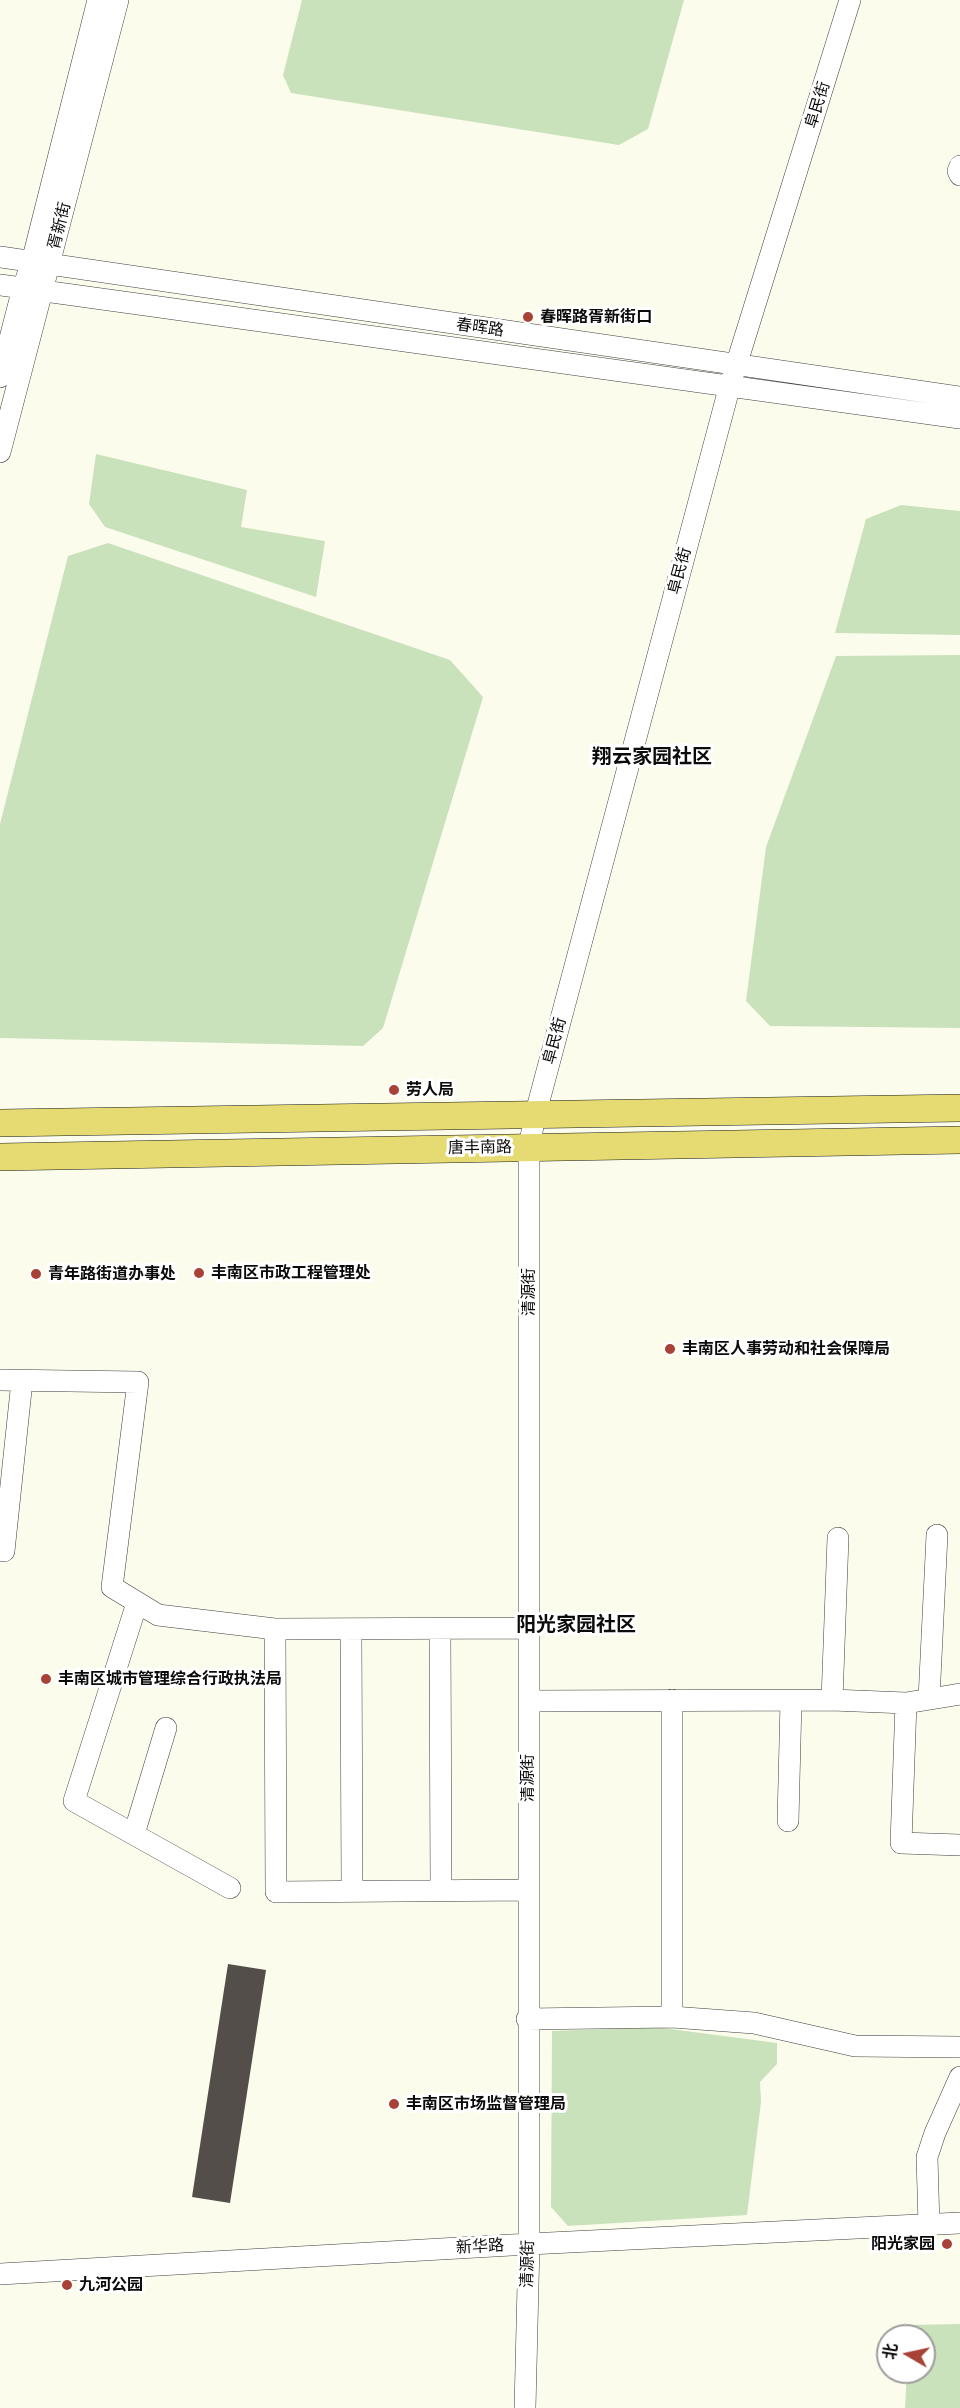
<!DOCTYPE html>
<html>
<head>
<meta charset="utf-8">
<style>
  body { margin:0 }
  #map { position:relative; width:960px; height:2408px; overflow:hidden; background:#fcfcec; font-family:"Libre Baskerville","Noto Sans SC",serif }
  canvas { display:block }
  .north { position:absolute; left:876px; top:2324px; width:60px; height:60px; box-sizing:border-box; background:#fff; border:2px solid #9d9d9d; border-radius:50%; rotate:279deg; font-size:16px; font-weight:700; line-height:24px; text-align:center; color:#0b0b0b }
  .north::after { content:''; display:block; margin:auto; width:21px; height:27px; background:#a84136; clip-path:polygon(50% 0,100% 100%,50% 72%,0 100%) }
</style>
</head>
<body>
<div id="map">
<canvas width="960" height="2408"></canvas>
<div class="north">北</div>
</div>
<script>
const c = document.querySelector('canvas').getContext('2d');
c.lineJoin = 'round';
function fill(path, color) {
  c.fillStyle = color;
  c.fill(path, 'evenodd');
}
function shape(rows) {
  const path = new Path2D();
  for (const r of rows) {
    path.moveTo(r[0], r[1]);
    for (let i = 2; i < r.length; i += 2) path.lineTo(r[i], r[i + 1]);
  }
  return path;
}
function stroke(path, color, width, dash) {
  c.strokeStyle = color;
  c.lineWidth = width;
  c.lineCap = dash ? 'butt' : 'round';
  c.setLineDash(dash || []);
  c.stroke(path);
}
function write(font, color, halo, rows, align = 'center') {
  c.font = font + ' "Libre Baskerville","Noto Sans SC",serif';
  c.lineWidth = 6;
  c.setLineDash([]);
  c.textBaseline = 'middle';
  c.strokeStyle = halo;
  c.fillStyle = color;
  for (const [text, x, y, turn = 0] of rows) {
    c.save();
    c.translate(x, y);
    c.rotate((+turn || 0) * Math.PI / 180);
    c.textAlign = isNaN(turn) ? turn : align;
    if (halo) c.strokeText(text, 0, 0);
    c.fillText(text, 0, 0);
    c.restore();
  }
}
const green = shape([
  [302,0,684,0,648,129,619,145,291,93,283,75],
  [96,454,247,490,241,527,325,541,316,597,105,527,89,504],
  [901,505,960,511,960,635,835,633,866,519],
  [108,543,450,660,483,697,383,1028,363,1046,0,1038,0,824,68,556],
  [960,655,960,1028,770,1026,746,1001,766,847,836,656],
  [655,2027,777,2043,777,2064,760,2082,761,2102,747,2215,568,2226,551,2207,552,2031],
  [960,2324,960,2408,905,2408,907,2372,924,2372,924,2336,910,2336,910,2325]
]);
const building = shape([
  [228,1964,266,1970,230,2203,192,2197]
]);
const minor = shape([
  [960,166,958,171,960,175],
  [0,257,960,397],
  [0,285,960,418],
  [0,377,23,288,32,262,98,0],
  [0,452,118,0],
  [0,1380,138,1382,112,1587,158,1615,275,1629],
  [4,1551,22,1381],
  [137,1603,74,1801,230,1888],
  [351,1629,352,1891],
  [440,1629,441,1891],
  [929,1699,937,1535],
  [832,1700,838,1538],
  [529,1701,832,1700,906,1703,960,1694],
  [906,1703,901,1843,960,1845],
  [788,1821,791,1701],
  [134,1834,166,1728],
  [528,1890,276,1892,275,1629,529,1628],
  [672,2017,672,1700],
  [527,2019,672,2017,754,2023,855,2046,960,2047],
  [929,2225,927,2157,935,2133,960,2077],
  [0,2274,529,2244,960,2223],
  [525,2408,529,2244,529,1147,535,1116,730,385,850,0]
]);
const major = shape([
  [0,1123,960,1108],
  [0,1157,960,1140]
]);
const markers = [
  [528,317,6,"#a84136"],
  [394,1090,6,"#a84136"],
  [199,1273,6,"#a84136"],
  [36,1274,6,"#a84136"],
  [670,1349,6,"#a84136"],
  [46,1679,6,"#a84136"],
  [394,2104,6,"#a84136"],
  [947,2244,6,"#a84136"],
  [67,2285,6,"#a84136"]
];
const streetNames = [
  ["阜民街",818,105,-73],
  ["胥新街",60,226,-76],
  ["春晖路",480,328,8],
  ["阜民街",680,571,-75],
  ["阜民街",555,1041,-75],
  ["唐丰南路",480,1148,-1],
  ["清源街",529,1292,-90],
  ["清源街",528,1778,-90],
  ["新华路",480,2247,-3],
  ["清源街",528,2264,-89]
];
const poiNames = [
  ["春晖路胥新街口",540,317],
  ["劳人局",406,1090],
  ["丰南区市政工程管理处",211,1273],
  ["青年路街道办事处",48,1274],
  ["丰南区人事劳动和社会保障局",682,1349],
  ["丰南区城市管理综合行政执法局",58,1679],
  ["丰南区市场监督管理局",406,2104],
  ["阳光家园",935,2244,"right"],
  ["九河公园",79,2285]
];
const quarterNames = [
  ["翔云家园社区",652,757],
  ["阳光家园社区",576,1625]
];
fill(green, '#c9e2bb');
fill(building, '#534e49');
stroke(minor, '#3e3e3e', 22);
stroke(major, '#1c1c1c', 28);
stroke(minor, '#fff', 21);
stroke(major, '#e6db73', 27);
for (const [x, y, r, color] of markers) {
  const dot = new Path2D();
  dot.arc(x, y, r, 0, 2 * Math.PI);
  c.fillStyle = color;
  c.fill(dot);
  stroke(dot, '#fff', 2);
}
write('16px', '#0b0b0b', '#fff', streetNames);
write('bold 16px', '#0b0b0b', '#fff', poiNames, 'left');
write('bold 20px', '#0b0b0b', '#fff', quarterNames);
</script>
</body>
</html>
